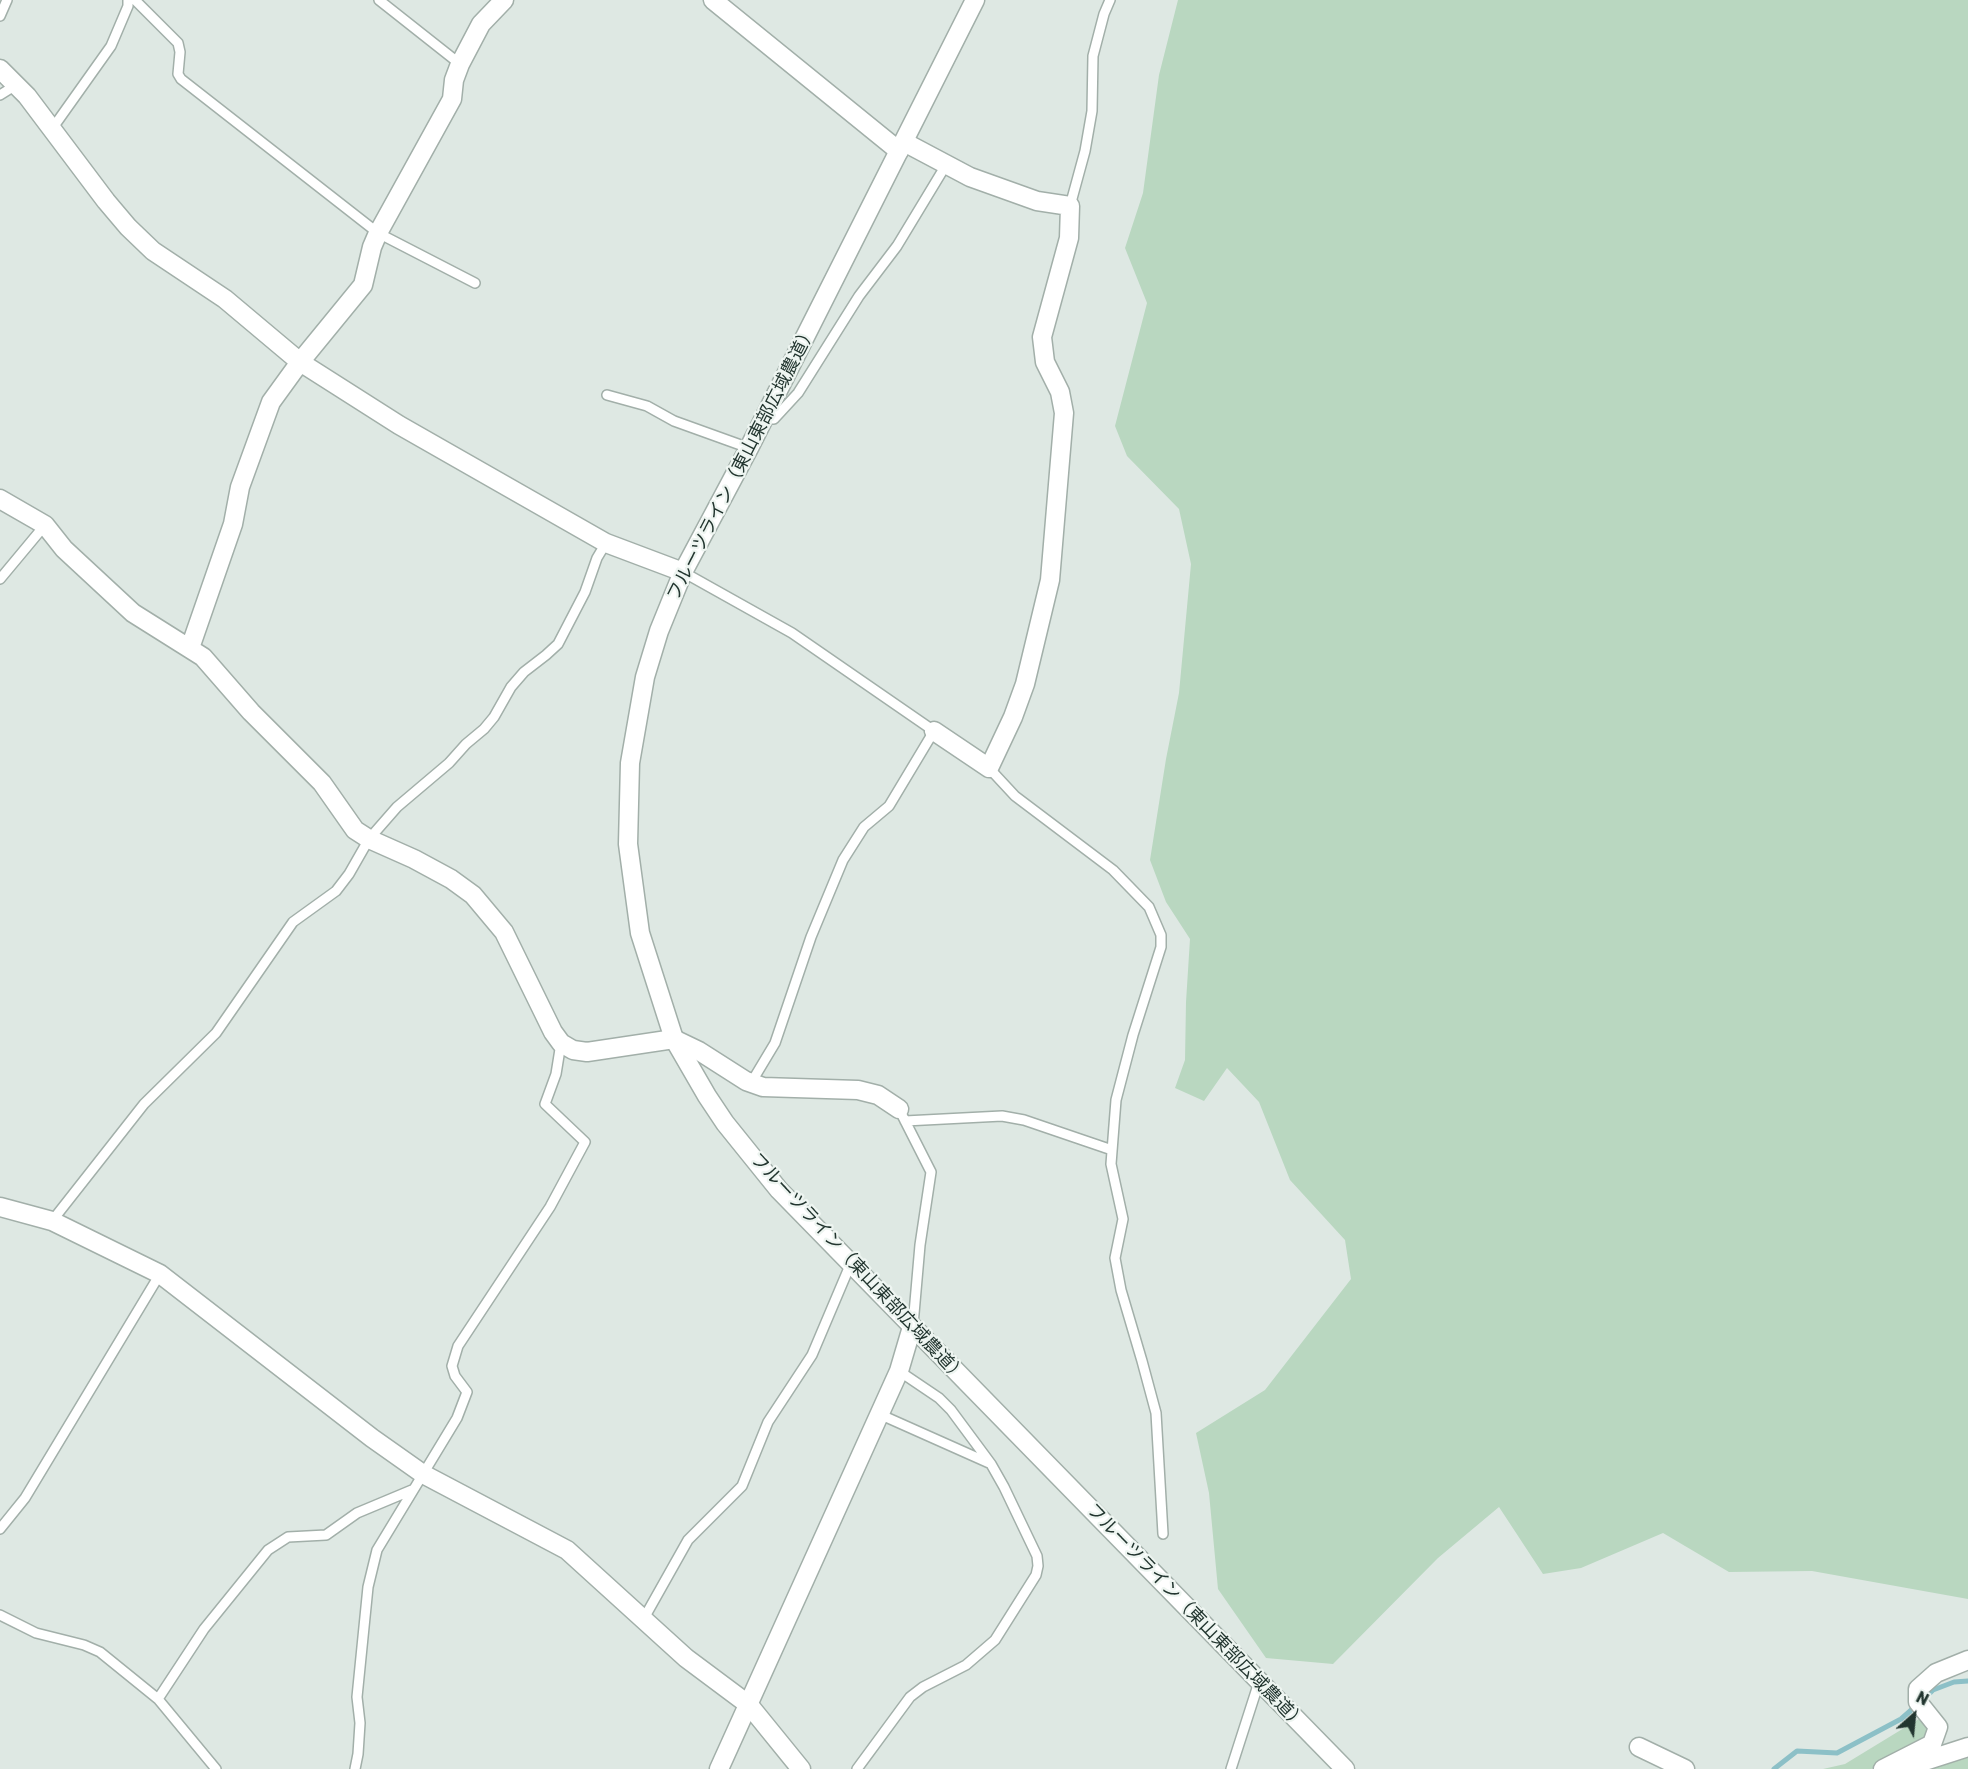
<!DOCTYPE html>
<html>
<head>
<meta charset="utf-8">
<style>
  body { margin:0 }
  #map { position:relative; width:1968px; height:1769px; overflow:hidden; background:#dee8e3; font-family:Rubik,sans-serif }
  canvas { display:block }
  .north { position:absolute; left:1884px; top:1685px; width:60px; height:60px; -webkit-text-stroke:4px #eef5f1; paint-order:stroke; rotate:27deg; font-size:16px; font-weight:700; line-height:24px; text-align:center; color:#22352f }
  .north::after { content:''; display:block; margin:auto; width:21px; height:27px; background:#22352f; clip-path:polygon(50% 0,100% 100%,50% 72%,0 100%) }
</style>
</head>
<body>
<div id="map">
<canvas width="1968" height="1769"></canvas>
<div class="north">N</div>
</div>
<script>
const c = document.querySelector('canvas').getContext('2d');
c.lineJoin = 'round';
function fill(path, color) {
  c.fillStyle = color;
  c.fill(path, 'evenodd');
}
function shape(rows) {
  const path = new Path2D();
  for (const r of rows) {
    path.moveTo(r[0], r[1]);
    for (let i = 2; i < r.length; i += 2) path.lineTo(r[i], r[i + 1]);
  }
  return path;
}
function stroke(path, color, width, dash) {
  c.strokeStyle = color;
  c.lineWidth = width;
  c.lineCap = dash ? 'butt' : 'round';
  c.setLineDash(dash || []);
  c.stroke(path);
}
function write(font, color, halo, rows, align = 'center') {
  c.font = font + ' Rubik,"Noto Sans JP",sans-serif';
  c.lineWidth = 4.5;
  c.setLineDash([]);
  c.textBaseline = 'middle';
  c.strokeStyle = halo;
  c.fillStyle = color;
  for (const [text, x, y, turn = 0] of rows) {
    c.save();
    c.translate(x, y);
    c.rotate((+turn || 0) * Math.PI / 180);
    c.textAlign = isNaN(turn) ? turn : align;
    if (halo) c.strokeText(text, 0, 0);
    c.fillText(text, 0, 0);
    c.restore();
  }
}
const green = shape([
  [1178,0,1968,0,1968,1599,1812,1571,1729,1572,1663,1533,1581,1568,1543,1574,1499,1507,1438,1558,1333,1664,1266,1658,1218,1589,1209,1493,1196,1433,1265,1390,1351,1279,1345,1240,1290,1180,1259,1102,1227,1068,1204,1101,1175,1088,1185,1060,1186,1002,1190,939,1166,902,1150,860,1166,759,1179,693,1191,564,1179,509,1127,456,1115,426,1147,303,1125,248,1143,193,1159,75],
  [1927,1714,1938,1727,1912,1755,1871,1769,1823,1769,1845,1764],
  [1968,1749,1968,1769,1908,1769]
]);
const stream = shape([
  [1924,1699,1933,1690,1954,1682,1968,1681],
  [1774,1769,1797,1751,1837,1753,1901,1719,1917,1705]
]);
const service = shape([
  [135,0,178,43,180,52,178,74,181,79,378,233,475,283],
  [379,0,460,64],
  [0,16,7,0],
  [0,95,16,85],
  [52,129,111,46,128,6,128,0],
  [1070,206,1085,151,1092,111,1093,56,1104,14,1110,0],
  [607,395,647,406,674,421,749,448],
  [764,419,774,419,798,393,859,296,897,246,946,165],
  [683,572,792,633,934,731,889,806,864,827,843,860,811,937,775,1043,751,1083],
  [0,579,45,525],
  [989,768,1015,796,1113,870,1149,907,1161,935,1161,947,1133,1035,1116,1100,1111,1164,1123,1219,1115,1258,1121,1290,1142,1361,1156,1413,1163,1534],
  [899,1109,931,1172,920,1245,913,1325],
  [905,1121,1002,1116,1024,1120,1112,1150],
  [52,1221,144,1104,216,1033,293,922,336,891,349,874,369,839,397,807,449,763,466,744,484,729,494,717,511,687,524,672,546,655,558,644,585,592,597,558,606,543],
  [879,1414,989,1463],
  [0,1529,25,1498,160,1274],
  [0,1615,36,1633,84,1645,100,1652,158,1699,216,1769],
  [643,1620,688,1540,742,1486,768,1422,812,1355,851,1263],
  [158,1699,204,1629,268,1550,288,1537,326,1535,357,1513,412,1490],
  [355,1769,358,1754,360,1723,357,1697,368,1587,377,1550,457,1418,467,1392,455,1376,452,1366,458,1346,550,1207,585,1142,545,1104,556,1074,561,1043],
  [857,1769,910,1697,923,1687,966,1665,995,1640,1036,1575,1038,1566,1037,1556,1004,1487,991,1464,951,1410,939,1398,899,1371],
  [1231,1769,1259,1682]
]);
const minor = shape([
  [713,0,899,151],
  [0,69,27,96,106,201,128,227,153,251,225,299,300,362,399,425,606,543,683,572],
  [904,142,970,177,1037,201,1070,206,1069,238,1042,337,1045,362,1060,392,1064,413,1050,580,1025,684,1013,717,989,768,934,731],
  [0,499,45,525,64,549,133,613,203,657,251,712,322,783,355,830,369,839,414,859,451,879,473,895,504,932,553,1032,561,1043,573,1050,587,1052,674,1039,699,1051,746,1081,763,1087,858,1090,878,1095,899,1109],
  [190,648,233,524,240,487,271,402,300,362,363,285,372,247,378,233,452,99,454,80,460,64,481,24,504,0],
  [0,1207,52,1221,160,1274,372,1438,423,1474,567,1550,686,1658,749,1705,801,1769],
  [1639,1747,1685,1769],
  [1906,1767,1968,1747],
  [1883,1769,1932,1744,1938,1727,1918,1702,1918,1689,1936,1673,1968,1660]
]);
const tertiary = shape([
  [975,0,749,448,683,572,659,631,645,677,630,763,628,844,640,933,674,1039,707,1096,725,1123,779,1190,1345,1769],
  [719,1769,899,1371,912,1327]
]);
const streetNames = [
  ["フルーツライン（東山東部広域農道）",742,463,-63],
  ["フルーツライン（東山東部広域農道）",858,1268,47],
  ["フルーツライン（東山東部広域農道）",1196,1617,46]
];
fill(green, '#b9d7c0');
stroke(stream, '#8cc0c7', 5);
stroke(service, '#a2afa9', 12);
stroke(minor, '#a2afa9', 21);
stroke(tertiary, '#a2afa9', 21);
stroke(service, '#fff', 9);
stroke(minor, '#fff', 18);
stroke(tertiary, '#fff', 18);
write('18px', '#22352f', '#eef5f1', streetNames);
</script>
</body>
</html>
